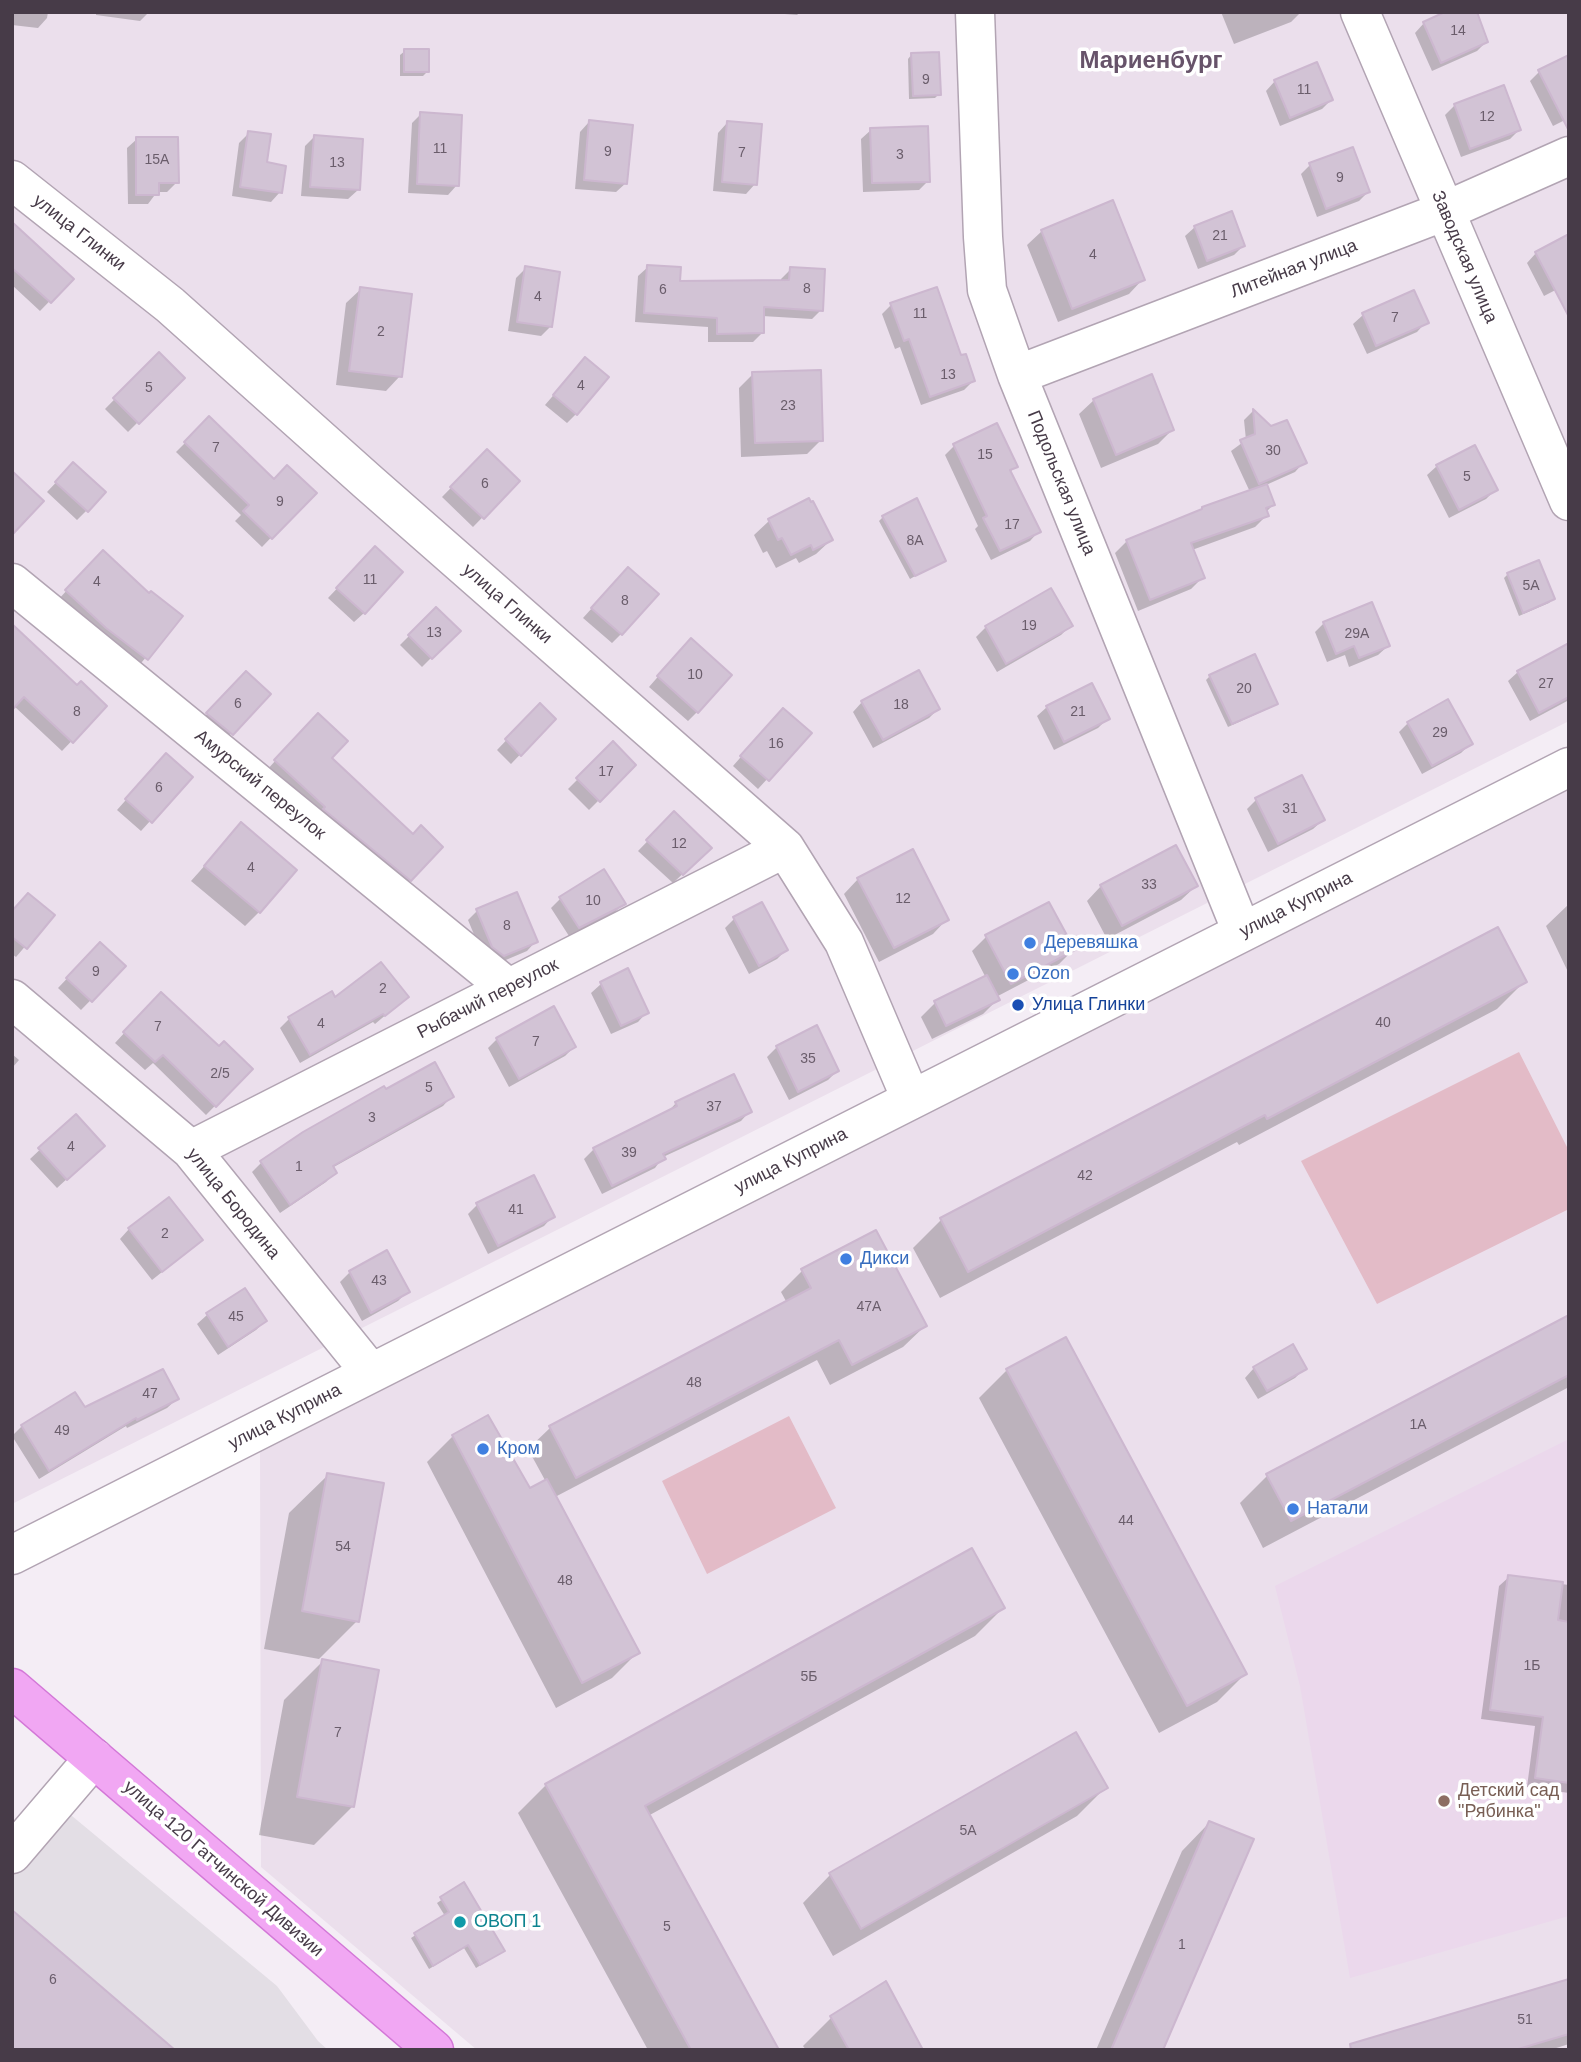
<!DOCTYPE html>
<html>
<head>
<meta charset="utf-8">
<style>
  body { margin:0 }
  #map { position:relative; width:1581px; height:2062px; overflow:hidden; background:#f4edf5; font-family:Arial,sans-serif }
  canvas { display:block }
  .frame { position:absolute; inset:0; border:14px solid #473b48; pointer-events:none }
</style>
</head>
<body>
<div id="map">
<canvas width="1581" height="2062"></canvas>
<div class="frame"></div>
</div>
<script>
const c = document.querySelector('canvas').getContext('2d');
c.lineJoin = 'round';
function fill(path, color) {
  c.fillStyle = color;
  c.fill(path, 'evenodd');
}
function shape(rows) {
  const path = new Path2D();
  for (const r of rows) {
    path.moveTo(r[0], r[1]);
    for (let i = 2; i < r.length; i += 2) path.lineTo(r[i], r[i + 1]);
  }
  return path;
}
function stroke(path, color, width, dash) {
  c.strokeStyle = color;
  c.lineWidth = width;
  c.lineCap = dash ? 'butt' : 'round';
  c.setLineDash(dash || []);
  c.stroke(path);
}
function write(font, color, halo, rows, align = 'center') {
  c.font = font + ' Arial,sans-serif';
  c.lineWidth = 7;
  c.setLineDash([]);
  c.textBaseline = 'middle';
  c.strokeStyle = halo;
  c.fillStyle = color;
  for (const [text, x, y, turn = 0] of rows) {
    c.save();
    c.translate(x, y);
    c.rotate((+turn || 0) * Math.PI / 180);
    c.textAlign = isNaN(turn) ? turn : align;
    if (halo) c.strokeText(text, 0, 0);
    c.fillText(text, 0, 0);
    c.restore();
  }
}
const residential = shape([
  [12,12,1569,12,1569,721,12,1504],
  [1569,781,1569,2050,477,2050,261,1867,260,1450]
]);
const industrial = shape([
  [66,1811,277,1986,318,2041,328,2050,12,2050,12,1873]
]);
const education = shape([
  [1569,1439,1569,1916,1350,1978,1300,1686,1275,1586]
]);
const green = shape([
  [1519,1052,1569,1151,1569,1209,1377,1304,1301,1161],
  [789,1416,836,1508,707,1574,662,1481]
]);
const shadow = shape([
  [12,12,48,12,47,18,38,28,12,25],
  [96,12,149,12,140,21,96,15],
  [760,12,800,12,797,15],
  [1221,12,1301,12,1291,22,1234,44],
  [1424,23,1486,42,1477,51,1432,71,1415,33],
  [405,51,427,72,423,76,400,76,400,55],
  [912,54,939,94,935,98,909,99,908,59],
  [1539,72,1569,118,1553,126,1530,81],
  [1275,81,1331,100,1322,109,1280,126,1266,91],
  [1503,88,1519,130,1510,139,1461,157,1445,115,1454,106],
  [421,114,457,185,448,195,408,193,412,123],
  [589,122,626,183,616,192,575,189,580,132],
  [727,123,755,184,746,194,713,191,718,133],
  [871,130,928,181,919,190,863,192,861,139],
  [249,133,280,192,271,202,232,196,239,143],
  [314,137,358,190,348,199,301,196,305,146],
  [137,139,177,182,167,192,157,192,148,204,128,204,127,148],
  [1310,165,1368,192,1359,201,1317,217,1301,174],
  [1195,227,1243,246,1234,255,1198,269,1185,236],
  [1042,231,1143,279,1129,294,1058,322,1027,245],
  [12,234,71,279,40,311,12,285],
  [1536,253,1569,283,1544,296,1527,263],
  [648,267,679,283,781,282,781,279,791,269,821,310,812,319,762,316,762,333,753,342,708,342,708,327,635,322,638,276],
  [526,268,550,327,541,336,508,331,516,278],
  [361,289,400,376,386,391,336,385,346,303],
  [1413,292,1426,322,1417,332,1367,354,1353,324,1363,315],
  [891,305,960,357,973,381,964,390,921,405,900,347,895,349,882,314],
  [159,354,182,378,128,432,105,409],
  [576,369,576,414,567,423,545,405],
  [753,374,821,440,807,454,741,457,739,388],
  [1094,400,1172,430,1158,444,1101,468,1079,414],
  [1253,411,1304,462,1295,472,1266,485,1273,505,1266,512,1267,515,1255,527,1192,550,1203,577,1191,589,1138,611,1115,553,1127,541,1250,492,1231,451,1246,440,1244,420],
  [209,419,274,481,314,493,262,547,235,521,241,515,176,452],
  [954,446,1016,466,1010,472,1039,531,1030,541,991,560,975,529,978,526,945,455],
  [487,451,518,481,473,527,442,497],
  [1437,466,1495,490,1486,499,1449,518,1427,475],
  [64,474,87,510,77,520,47,492],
  [808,501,831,540,816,554,799,563,796,558,776,568,767,551,763,553,754,535,769,521],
  [883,517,943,560,910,579,879,521],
  [366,558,364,613,354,622,328,598],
  [94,561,180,616,137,668,57,601],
  [1508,574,1553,599,1549,603,1519,616,1504,578],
  [619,578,621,634,612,643,583,618],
  [436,609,458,631,422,667,400,645],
  [1324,623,1388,646,1378,655,1349,667,1345,655,1327,662,1315,632],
  [1070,626,1061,635,997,672,976,637,986,627],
  [20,634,77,687,105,706,62,751,14,706],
  [682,649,697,712,688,721,649,687],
  [1569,649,1569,700,1530,721,1508,681,1518,672],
  [1210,676,1276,703,1272,707,1228,727,1206,680],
  [237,682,269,694,222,743,198,724],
  [862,702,938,709,929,718,873,748,853,712],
  [540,705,554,719,511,764,497,750],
  [1047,707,1108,718,1098,728,1054,750,1037,716],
  [774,719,809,733,758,789,733,766],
  [1408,723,1470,744,1461,753,1422,774,1399,732],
  [308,725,329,759,413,836,441,847,401,889,266,771],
  [613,744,634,765,589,810,568,789],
  [157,765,190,777,141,831,117,810],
  [1256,800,1323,820,1313,829,1268,852,1247,809],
  [674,814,710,848,673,883,638,851],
  [241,825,259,912,245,926,191,881],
  [858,879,947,919,933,934,879,962,844,894],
  [1101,886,1196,886,1181,900,1107,939,1087,901],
  [561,898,623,904,614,913,569,936,551,908],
  [1569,904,1569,974,1546,926],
  [477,911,536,941,527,951,494,965,483,956,468,920],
  [12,912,52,915,16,957,12,954],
  [734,919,786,950,777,959,749,974,725,928],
  [986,937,1073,950,1059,964,996,997,997,1000,983,1014,932,1039,921,1017,935,1003,986,978,972,951],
  [100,944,124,966,81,1010,58,988],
  [627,971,647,1012,638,1022,611,1034,591,993,601,984],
  [1525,981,1497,1009,1239,1145,1237,1142,940,1298,913,1248,941,1220],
  [407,997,375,1024,373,1022,300,1063,280,1028,289,1019,334,1000],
  [151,1004,251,1069,206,1115,153,1063,145,1070,115,1043],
  [497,1039,574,1047,565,1056,509,1087,488,1048],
  [777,1047,837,1071,828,1080,789,1100,767,1057],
  [12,1054,19,1060,12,1068],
  [385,1092,452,1096,443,1106,332,1168,335,1172,326,1182,280,1213,252,1172,261,1163],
  [676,1103,750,1111,741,1121,663,1157,655,1168,602,1194,584,1159,594,1149,667,1113],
  [76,1116,93,1155,57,1188,30,1159],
  [477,1205,553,1216,544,1226,488,1254,468,1214],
  [129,1229,191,1249,152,1280,120,1239],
  [386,1252,408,1291,398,1301,362,1321,340,1282,350,1272],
  [802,1271,925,1326,903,1347,830,1385,817,1360,555,1497,637,1653,612,1678,556,1708,427,1462,453,1436,529,1491,546,1482,528,1449,550,1428,787,1303,781,1292],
  [245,1290,265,1321,256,1330,218,1355,197,1324,207,1315],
  [1569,1317,1569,1387,1263,1548,1240,1503,1267,1476],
  [1254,1368,1305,1368,1295,1378,1258,1399,1245,1378],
  [1007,1370,1245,1674,1217,1702,1159,1733,979,1398],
  [177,1399,167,1408,127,1428,126,1426,39,1479,12,1436,22,1426,85,1410],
  [328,1475,357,1621,319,1659,264,1649,289,1513],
  [1509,1577,1569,1585,1569,1793,1527,1787,1535,1726,1481,1719,1499,1586],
  [1003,1608,975,1636,648,1816,773,2050,648,2050,518,1813,546,1785],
  [323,1661,352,1807,314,1845,259,1835,284,1700],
  [1105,1788,1077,1816,833,1956,803,1903,830,1875],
  [1209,1823,1162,2050,1096,2050,1182,1851],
  [464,1885,499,1954,476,1968,464,1948,429,1969,411,1938,445,1916,437,1903],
  [1569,1980,1569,2044,1550,2050,1360,2050],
  [831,2018,921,2050,806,2050,803,2046]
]);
const building = shape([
  [1445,12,1477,12,1488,42,1441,63,1423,22,1445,12],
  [404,49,429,49,429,72,404,72,404,49],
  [939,52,941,95,913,96,911,53,939,52],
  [1569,55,1569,131,1538,70,1569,55],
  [1317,62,1333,100,1290,118,1274,80,1317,62],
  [1504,85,1521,130,1470,149,1454,104,1504,85],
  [420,112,462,115,459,186,417,184,420,112],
  [589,120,633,125,627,184,584,180,589,120],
  [727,121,762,124,757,185,722,182,727,121],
  [928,126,930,182,872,183,870,128,928,126],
  [248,131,271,134,267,162,286,166,282,193,240,187,248,131],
  [314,135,363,139,360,190,310,187,314,135],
  [136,137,178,137,179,183,159,183,159,195,136,195,136,137],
  [1353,147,1370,192,1326,209,1309,163,1353,147],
  [1113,200,1145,280,1072,309,1041,230,1113,200],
  [1232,211,1245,246,1207,261,1194,226,1232,211],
  [12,222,74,279,51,303,12,268,12,222],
  [1569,234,1569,317,1535,252,1569,234],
  [647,265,681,267,680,281,789,280,790,267,825,269,823,311,764,307,764,333,717,334,717,318,644,313,647,265],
  [525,266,560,272,552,327,517,322,525,266],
  [360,287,412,294,402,377,349,371,360,287],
  [937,287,961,355,966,354,975,381,930,397,909,339,904,341,890,303,937,287],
  [1414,290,1429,323,1376,346,1362,313,1414,290],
  [159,352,185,378,139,424,113,398,159,352],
  [585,357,609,377,577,415,553,395,585,357],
  [821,370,823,441,755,443,752,372,821,370],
  [1152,374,1174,430,1116,455,1093,399,1152,374],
  [1253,409,1271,426,1287,420,1307,463,1259,484,1240,440,1255,434,1253,409],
  [209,416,274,479,287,465,317,493,272,539,243,511,249,505,184,442,209,416],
  [997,423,1018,467,1010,470,1041,532,1000,551,983,518,987,516,953,444,997,423],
  [1475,445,1498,490,1459,510,1436,465,1475,445],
  [487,449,520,481,484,519,450,487,487,449],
  [73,462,106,492,88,512,55,482,73,462],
  [12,471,44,501,12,535,12,471],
  [1267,484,1275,505,1266,508,1269,516,1191,543,1205,578,1150,600,1126,540,1202,509,1202,507,1267,484],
  [809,498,811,502,813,501,833,540,813,550,811,545,791,555,782,538,778,540,768,519,809,498],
  [917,498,946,561,915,576,882,516,917,498],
  [375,546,403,572,365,614,336,588,375,546],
  [103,550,149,593,151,591,183,616,148,660,106,628,65,590,103,550],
  [1539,560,1555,599,1523,613,1507,573,1539,560],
  [628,567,659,594,622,635,591,608,628,567],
  [1051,588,1073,626,1006,664,985,626,1051,588],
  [1372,602,1390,646,1359,658,1354,646,1336,654,1323,622,1372,602],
  [436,607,461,631,432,659,408,635,436,607],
  [12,624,77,685,81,681,107,706,73,743,24,697,12,710,12,624],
  [691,638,732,675,698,713,657,676,691,638],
  [1569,643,1569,697,1539,713,1517,671,1569,643],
  [1255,654,1278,704,1232,724,1209,675,1255,654],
  [919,670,940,709,883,740,861,701,919,670],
  [246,671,271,694,233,735,206,713,246,671],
  [1092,683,1110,719,1064,742,1046,706,1092,683],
  [1448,699,1473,744,1432,766,1407,722,1448,699],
  [540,703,556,719,521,756,505,739,540,703],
  [783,708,812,733,769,781,740,756,783,708],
  [318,713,348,741,332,758,413,834,421,825,443,847,411,881,323,809,325,807,274,760,318,713],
  [613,741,636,765,600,802,576,778,613,741],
  [166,753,193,777,152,823,125,799,166,753],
  [1302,775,1325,820,1278,844,1255,798,1302,775],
  [674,811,712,848,683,875,646,840,674,811],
  [241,822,297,870,260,913,204,866,241,822],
  [1176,845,1198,886,1122,926,1100,885,1176,845],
  [913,849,949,920,894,948,857,878,913,849],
  [604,869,626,904,579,928,559,897,604,869],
  [517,892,538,942,504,956,492,947,476,909,517,892],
  [28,893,55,915,27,949,12,937,12,911,28,893],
  [762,902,788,950,759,966,733,917,762,902],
  [1049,902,1075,950,1011,984,985,935,1049,902],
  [1498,927,1527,982,1267,1119,1265,1115,968,1272,940,1218,1498,927],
  [100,942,126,966,92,1002,66,978,100,942],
  [381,962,409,997,385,1016,383,1014,310,1055,288,1017,332,991,335,997,381,962],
  [628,968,649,1013,621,1026,600,982,628,968],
  [987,975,1000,1000,946,1026,934,1001,987,975],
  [161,992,219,1046,224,1041,253,1069,216,1107,163,1055,155,1062,123,1032,161,992],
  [554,1006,576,1047,519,1079,496,1038,554,1006],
  [817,1025,839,1071,798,1092,776,1046,817,1025],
  [435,1062,454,1097,333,1166,337,1173,290,1205,260,1161,303,1132,384,1086,386,1089,435,1062],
  [734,1074,752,1112,663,1154,666,1159,612,1186,593,1148,677,1106,675,1102,734,1074],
  [76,1114,105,1146,67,1180,38,1148,76,1114],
  [534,1175,555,1217,498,1246,476,1203,534,1175],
  [169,1197,203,1240,162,1272,128,1228,169,1197],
  [876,1230,927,1326,852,1365,839,1340,576,1478,549,1426,811,1288,801,1269,876,1230],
  [387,1250,410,1292,371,1313,349,1271,387,1250],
  [245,1288,267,1321,228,1347,206,1313,245,1288],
  [1569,1315,1569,1375,1291,1521,1266,1474,1569,1315],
  [1066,1337,1247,1674,1187,1706,1006,1369,1066,1337],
  [1293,1344,1307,1369,1267,1391,1253,1367,1293,1344],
  [163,1369,179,1399,137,1420,136,1418,49,1471,21,1425,75,1392,85,1407,163,1369],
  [488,1415,530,1488,547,1479,640,1653,582,1683,452,1435,488,1415],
  [327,1473,384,1483,359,1622,302,1611,327,1473],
  [972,1548,1005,1608,645,1806,779,2050,691,2050,545,1784,972,1548],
  [1508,1575,1563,1582,1558,1620,1569,1622,1569,1783,1535,1778,1543,1717,1490,1710,1508,1575],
  [322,1659,379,1670,354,1807,297,1797,322,1659],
  [1076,1732,1108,1788,861,1929,829,1873,1076,1732],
  [1209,1821,1254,1839,1163,2050,1111,2050,1209,1821],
  [464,1882,505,1951,480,1965,468,1945,433,1966,414,1933,449,1912,440,1897,464,1882],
  [12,1910,175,2050,12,2050,12,1910],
  [1569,1979,1569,2034,1515,2050,1351,2050,1350,2044,1569,1979],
  [886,1981,923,2050,849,2050,830,2016,886,1981]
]);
const minor = shape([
  [975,12,983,237,987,290,1017,375,1242,932],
  [1360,12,1569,501],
  [12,180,170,305,368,482,785,848,844,942,911,1099],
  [1017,375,1445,211,1569,156],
  [12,583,508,988],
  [12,999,191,1150,371,1373],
  [191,1150,785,848],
  [12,1555,1569,767],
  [12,1854,94,1758]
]);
const major = shape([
  [12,1688,434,2050]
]);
const markers = [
  [1030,943,7,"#3f7fe0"],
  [1013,974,7,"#3f7fe0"],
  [1018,1005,7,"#1a4fb4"],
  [846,1259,7,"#3f7fe0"],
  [483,1449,7,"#3f7fe0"],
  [1293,1509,7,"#3f7fe0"],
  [1444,1801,7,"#8d6e63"],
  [460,1922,7,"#0f9aa8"]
];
const numberNames = [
  ["14",1458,31],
  ["9",926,80],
  ["11",1304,90],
  ["12",1487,117],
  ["11",440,149],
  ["9",608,152],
  ["7",742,153],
  ["3",900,155],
  ["15А",157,160],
  ["13",337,163],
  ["9",1340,178],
  ["21",1220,236],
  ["4",1093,255],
  ["8",807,289],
  ["6",663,290],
  ["4",538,297],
  ["11",920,314],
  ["7",1395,318],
  ["2",381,332],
  ["13",948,375],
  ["4",581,386],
  ["5",149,388],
  ["23",788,406],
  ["7",216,448],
  ["30",1273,451],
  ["15",985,455],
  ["5",1467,477],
  ["6",485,484],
  ["9",280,502],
  ["17",1012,525],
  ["8А",915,541],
  ["11",370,580],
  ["4",97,582],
  ["5А",1531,586],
  ["8",625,601],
  ["19",1029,626],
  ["13",434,633],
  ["29А",1357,634],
  ["10",695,675],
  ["27",1546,684],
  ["20",1244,689],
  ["6",238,704],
  ["18",901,705],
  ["8",77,712],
  ["21",1078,712],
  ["29",1440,733],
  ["16",776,744],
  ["17",606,772],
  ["6",159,788],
  ["31",1290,809],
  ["12",679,844],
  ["4",251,868],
  ["33",1149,885],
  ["12",903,899],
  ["10",593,901],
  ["8",507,926],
  ["9",96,972],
  ["2",383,989],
  ["40",1383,1023],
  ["4",321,1024],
  ["7",158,1027],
  ["7",536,1042],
  ["35",808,1059],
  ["2/5",220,1074],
  ["5",429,1088],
  ["37",714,1107],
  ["3",372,1118],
  ["4",71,1147],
  ["39",629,1153],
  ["1",299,1167],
  ["42",1085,1176],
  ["41",516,1210],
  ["2",165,1234],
  ["43",379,1281],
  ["47А",869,1307],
  ["45",236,1317],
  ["48",694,1383],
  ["47",150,1394],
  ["1А",1418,1425],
  ["49",62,1431],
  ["44",1126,1521],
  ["54",343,1547],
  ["48",565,1581],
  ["1Б",1532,1666],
  ["5Б",809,1677],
  ["7",338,1733],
  ["5А",968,1831],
  ["5",667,1927],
  ["1",1182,1945],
  ["6",53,1980],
  ["51",1525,2020]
];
const streetNames = [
  ["улица Глинки",79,233,38],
  ["Заводская улица",1464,257,67],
  ["Литейная улица",1294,269,-21],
  ["Подольская улица",1061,483,68],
  ["улица Глинки",507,604,41],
  ["Амурский переулок",260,785,39],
  ["улица Куприна",1296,905,-27],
  ["Рыбачий переулок",488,999,-27],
  ["улица Куприна",791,1161,-27],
  ["улица Бородина",233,1204,51],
  ["улица Куприна",285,1417,-27],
  ["улица 120 Гатчинской Дивизии",223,1869,41]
];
const shopNames = [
  ["Деревяшка",1044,943],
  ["Ozon",1027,974],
  ["Дикси",860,1259],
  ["Кром",497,1449],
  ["Натали",1307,1509]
];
const transitNames = [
  ["Улица Глинки",1032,1005]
];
const educationNames = [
  ["Детский сад",1458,1791],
  ["\"Рябинка\"",1458,1812]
];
const cultureNames = [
  ["ОВОП 1",474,1922]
];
const districtNames = [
  ["Мариенбург",1151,61]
];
fill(residential, '#ebdfec');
fill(industrial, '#e3dee5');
fill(education, '#ebd8ec');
fill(green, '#e3bbc7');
fill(shadow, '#0003');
fill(building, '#d2c3d5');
stroke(building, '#ccb7cf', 2);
stroke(minor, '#b2a4b3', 41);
stroke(major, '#d378d7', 41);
stroke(minor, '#fff', 38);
stroke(major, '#f1a7f3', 38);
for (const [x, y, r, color] of markers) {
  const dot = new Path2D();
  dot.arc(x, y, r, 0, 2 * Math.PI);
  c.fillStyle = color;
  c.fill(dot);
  stroke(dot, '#fff', 2.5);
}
write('14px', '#6a5d6b', null, numberNames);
write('18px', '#473b48', '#fff', streetNames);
write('18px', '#366cbe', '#fff', shopNames, 'left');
write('18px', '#164399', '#fff', transitNames, 'left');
write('18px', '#785e54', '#fff', educationNames, 'left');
write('18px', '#0d838f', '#fff', cultureNames, 'left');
write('bold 24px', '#67536a', '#fff', districtNames);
</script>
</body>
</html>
